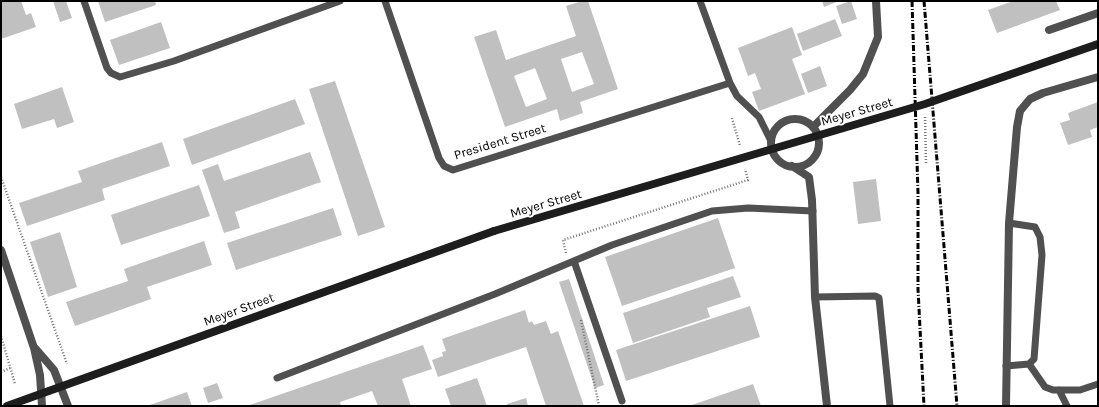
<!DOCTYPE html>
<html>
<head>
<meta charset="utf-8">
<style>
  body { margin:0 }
  #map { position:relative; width:1099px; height:407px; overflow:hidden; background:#fff; font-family:Karla,sans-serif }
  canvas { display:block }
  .frame { position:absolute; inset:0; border:2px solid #000; pointer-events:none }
</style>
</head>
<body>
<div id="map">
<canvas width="1099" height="407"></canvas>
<div class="frame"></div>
</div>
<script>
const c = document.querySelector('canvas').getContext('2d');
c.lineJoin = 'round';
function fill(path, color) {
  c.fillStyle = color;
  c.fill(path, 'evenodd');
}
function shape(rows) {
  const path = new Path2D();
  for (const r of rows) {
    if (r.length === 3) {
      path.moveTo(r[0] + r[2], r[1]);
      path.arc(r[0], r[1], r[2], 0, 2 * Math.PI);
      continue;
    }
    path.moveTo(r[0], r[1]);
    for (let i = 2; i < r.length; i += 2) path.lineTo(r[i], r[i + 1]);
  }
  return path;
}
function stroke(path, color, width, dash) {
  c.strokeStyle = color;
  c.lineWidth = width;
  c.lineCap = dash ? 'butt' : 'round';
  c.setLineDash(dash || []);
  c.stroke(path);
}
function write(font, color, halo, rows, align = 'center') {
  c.font = font + ' Karla,sans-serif';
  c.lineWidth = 4;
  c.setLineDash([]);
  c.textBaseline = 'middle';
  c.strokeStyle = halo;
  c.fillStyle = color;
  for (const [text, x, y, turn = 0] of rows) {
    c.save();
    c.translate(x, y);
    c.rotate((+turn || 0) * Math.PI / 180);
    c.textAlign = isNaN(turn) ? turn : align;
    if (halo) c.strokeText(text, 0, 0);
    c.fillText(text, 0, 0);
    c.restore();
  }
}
const building = shape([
  [1,1,21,1,26,15,31,13,36,27,1,39],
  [53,1,66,1,72,18,60,22],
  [98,1,155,1,156,5,105,22],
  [582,1,588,1,618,89,580,102,583,113,560,121,557,109,505,127,474,37,496,30,506,60,576,36,566,6],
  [582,52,594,84,572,92,561,59],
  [535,68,547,99,526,107,514,76],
  [822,1,839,1,824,7],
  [851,1,857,19,842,24,836,6],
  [1013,1,1056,1,1060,10,997,33,988,10],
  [835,19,842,36,803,51,797,34],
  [161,22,170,48,119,65,110,40],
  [792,27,802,55,792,59,805,94,759,111,752,92,761,89,755,73,748,76,738,48],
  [820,66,827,86,808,93,801,74],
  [335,81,385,227,358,236,309,89],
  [62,87,74,122,57,128,54,119,22,129,14,104],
  [295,99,305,124,192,165,183,139],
  [1098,102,1098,127,1090,130,1092,137,1068,145,1060,123,1070,120,1068,113],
  [162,142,170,166,102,189,105,200,27,226,19,203,82,182,78,171],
  [310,152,321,182,235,212,240,228,224,233,202,170,218,164,224,181],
  [876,179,881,221,858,224,853,182],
  [199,185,210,216,121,245,111,215],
  [333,208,342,235,236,270,227,243],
  [718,218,735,268,622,306,605,257],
  [60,232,77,287,48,297,30,242],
  [204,241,212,265,147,287,151,299,75,326,66,302,128,281,124,269],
  [733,276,741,297,707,308,710,317,633,343,623,313],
  [569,279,604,385,595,388,559,282],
  [750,306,760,337,626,381,616,350],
  [525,310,529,323,532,321,534,325,546,321,551,334,558,331,584,406,546,406,526,347,438,377,432,360,443,356,442,352,446,351,442,339],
  [423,345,432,369,402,379,411,406,378,406,372,391,340,402,341,406,247,406],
  [477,378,487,406,451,406,445,389],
  [217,383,223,398,208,403,203,388],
  [753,384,761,406,689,406],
  [187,392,192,406,147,406],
  [526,398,528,406,507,406,507,404]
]);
const path = shape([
  [925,117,926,164],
  [732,118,740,146],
  [1,177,67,364],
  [566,253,563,240,748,180,745,169],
  [581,320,599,406],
  [1,336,15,384],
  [1,372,10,368]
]);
const lane = shape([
  [84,1,107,68,111,73,120,77,174,61,340,1],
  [385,1,439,158,444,166,453,170,730,83],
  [700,1,730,83,737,96,759,117,771,141],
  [574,261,622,401],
  [815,297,875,296,879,298,890,406],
  [1029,364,1045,387,1053,390,1080,390,1098,384],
  [1006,366,1029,364,1034,359,1042,255,1040,237,1035,227,1009,223],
  [277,378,495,294,612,245,712,211,748,208,813,211],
  [1059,390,1067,406]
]);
const street = shape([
  [1049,30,1098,13],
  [795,143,24],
  [813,127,850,90,863,74,878,37,876,1],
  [792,166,809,177,812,200,815,297,827,406],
  [1,250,34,348,40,375,42,406],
  [35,348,54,370,68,406],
  [1006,406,1009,223,1017,127,1020,111,1030,99,1043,93,1098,77]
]);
const secondary = shape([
  [7,406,494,231]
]);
const rail = shape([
  [912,1,918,193,918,289,924,406],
  [924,1,957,406]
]);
const secondaryBridge = shape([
  [494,231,925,104,1098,44]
]);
const streetNames = [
  ["Meyer Street",857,112,-16],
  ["President Street",500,142,-17],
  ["Meyer Street",546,204,-16],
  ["Meyer Street",239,310,-20]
];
fill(building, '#c0c0c0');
stroke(path, '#727272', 2.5, [1, 2]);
stroke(lane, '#505050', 7);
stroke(street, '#505050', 8);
stroke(secondary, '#1d1d1d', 8);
stroke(rail, '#000', 3, [6, 2, 1, 2]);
stroke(secondaryBridge, '#1d1d1d', 8);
write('13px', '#000', '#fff', streetNames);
</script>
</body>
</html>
